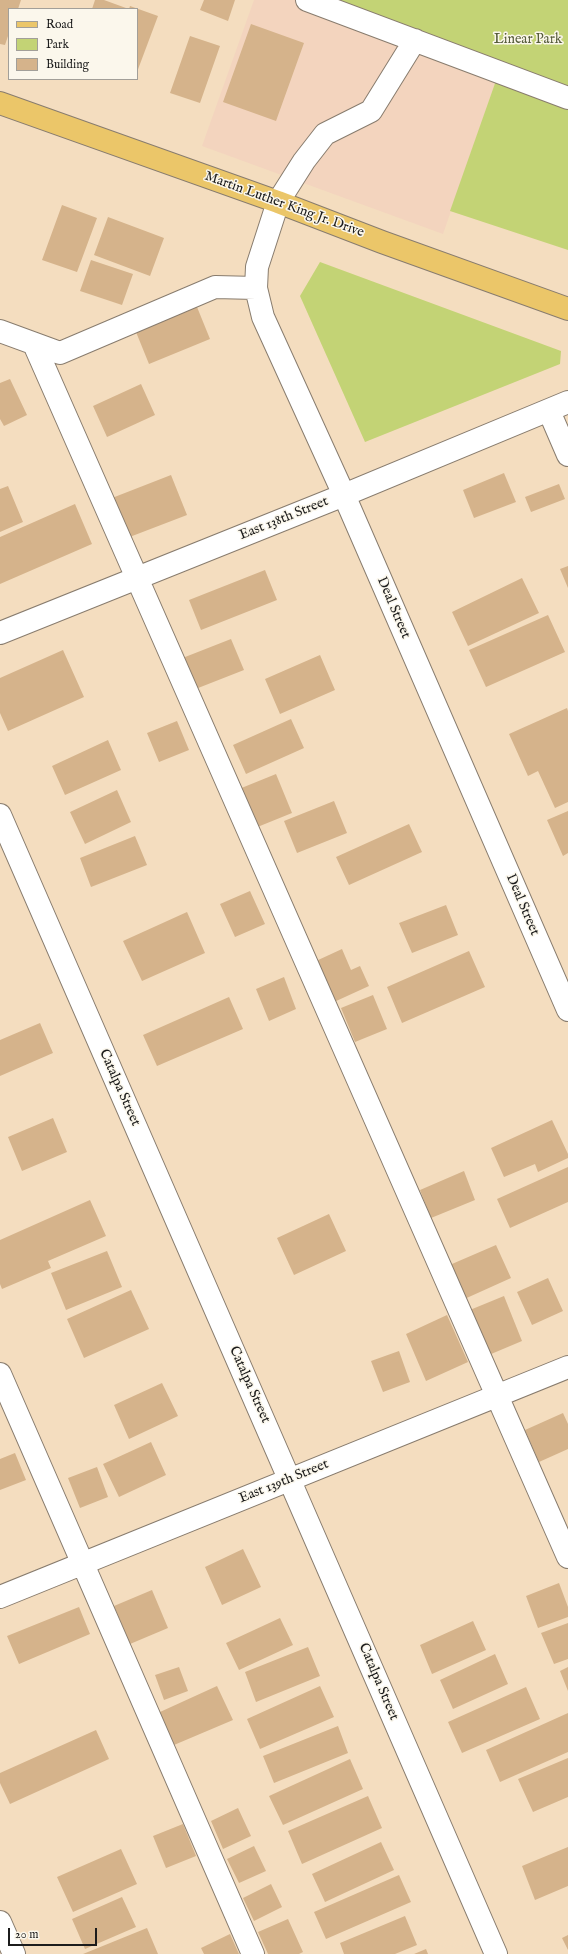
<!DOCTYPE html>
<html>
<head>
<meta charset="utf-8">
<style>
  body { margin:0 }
  #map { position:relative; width:568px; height:1954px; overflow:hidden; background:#f4ddbf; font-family:"IM FELL English",serif }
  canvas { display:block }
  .legend { position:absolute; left:8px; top:8px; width:130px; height:72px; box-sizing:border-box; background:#fbf7ec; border:1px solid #a29f99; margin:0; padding:5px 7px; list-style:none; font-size:12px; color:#1c1c1c }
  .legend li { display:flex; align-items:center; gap:8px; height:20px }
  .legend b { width:20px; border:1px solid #a29f99 }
  .scale { position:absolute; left:8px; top:1928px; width:89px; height:18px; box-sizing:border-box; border:2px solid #1c1c1c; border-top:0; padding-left:5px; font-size:12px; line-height:14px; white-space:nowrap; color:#1c1c1c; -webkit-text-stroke:3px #fbf7ec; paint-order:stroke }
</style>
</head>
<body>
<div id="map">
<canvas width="568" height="1954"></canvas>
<ul class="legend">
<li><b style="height:5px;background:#ebc669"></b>Road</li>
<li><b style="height:11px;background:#c3d375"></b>Park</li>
<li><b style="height:11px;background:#d5b38b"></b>Building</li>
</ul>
<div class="scale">20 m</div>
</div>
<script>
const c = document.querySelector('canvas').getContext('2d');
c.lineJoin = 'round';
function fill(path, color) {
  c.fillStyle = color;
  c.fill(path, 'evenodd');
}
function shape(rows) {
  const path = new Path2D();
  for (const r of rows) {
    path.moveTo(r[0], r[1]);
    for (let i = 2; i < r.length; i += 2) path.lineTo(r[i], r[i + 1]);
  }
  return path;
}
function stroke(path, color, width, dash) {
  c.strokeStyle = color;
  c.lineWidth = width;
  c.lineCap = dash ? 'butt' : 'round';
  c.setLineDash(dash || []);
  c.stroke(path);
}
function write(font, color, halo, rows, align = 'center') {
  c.font = font + ' "IM FELL English",serif';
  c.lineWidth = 3;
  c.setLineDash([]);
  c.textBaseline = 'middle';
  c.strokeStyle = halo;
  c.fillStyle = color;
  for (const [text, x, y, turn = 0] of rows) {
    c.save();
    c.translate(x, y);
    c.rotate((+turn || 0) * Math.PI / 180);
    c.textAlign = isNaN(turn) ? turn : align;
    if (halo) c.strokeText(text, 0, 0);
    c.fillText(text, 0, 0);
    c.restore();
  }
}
const built = shape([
  [254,0,307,0,499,72,443,234,202,146]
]);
const green = shape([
  [307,0,568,0,568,250,450,211,499,72],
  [320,262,561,351,560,364,365,442,300,296]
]);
const building = shape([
  [0,0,21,0,18,9,9,9,9,33,5,45,0,44],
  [95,0,104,0,126,8,92,9],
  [204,0,235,0,228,21,200,10],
  [130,6,158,16,137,72,137,9,129,9],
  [251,24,304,43,276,121,223,102],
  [190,36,220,46,200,103,170,93],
  [62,205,97,218,77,272,42,260],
  [108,217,164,238,150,276,94,255],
  [91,260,133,274,122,305,80,291],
  [197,307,210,339,149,364,136,332],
  [10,379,27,415,4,426,0,419,0,383],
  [141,384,155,415,107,437,93,406],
  [504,473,516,502,474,518,463,490],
  [171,475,187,515,127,538,112,498],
  [559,484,565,499,531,512,525,497],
  [8,486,23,522,0,532,0,489],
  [75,504,92,544,0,584,0,537],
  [568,566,568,588,560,569],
  [265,570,277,600,201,630,189,600],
  [522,578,539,613,468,646,452,612],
  [548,615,565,652,486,687,469,650],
  [231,639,244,670,193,690,180,659],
  [63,650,84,697,8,731,0,713,0,678],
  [320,655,335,690,280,714,265,679],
  [567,708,568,711,568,802,555,808,538,771,528,776,509,734],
  [291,719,304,748,246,774,233,745],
  [177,721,189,750,159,762,147,733],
  [108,740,121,770,65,795,52,766],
  [276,774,292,813,255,828,239,789],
  [117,790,131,822,85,844,70,812],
  [334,801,347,833,297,853,284,821],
  [568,811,568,853,563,856,547,820],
  [409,824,422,852,349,885,336,857],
  [135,836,147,865,91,887,80,858],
  [250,891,265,924,235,937,220,904],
  [446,905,458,935,412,953,399,923],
  [187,912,205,953,142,981,123,941],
  [342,949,351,970,360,966,369,986,334,1002,316,961],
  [469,951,485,987,402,1023,387,987],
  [284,977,296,1009,269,1021,256,989],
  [373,995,387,1029,355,1042,341,1008],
  [229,997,243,1029,157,1066,143,1035],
  [40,1023,53,1053,0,1076,0,1040],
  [53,1118,67,1152,22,1171,8,1137],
  [552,1120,568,1154,568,1158,538,1172,535,1164,504,1177,491,1148],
  [568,1167,568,1202,510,1228,497,1199],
  [464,1171,475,1200,431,1218,420,1190],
  [90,1200,106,1236,48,1261,51,1268,2,1289,0,1284,0,1240],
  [329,1214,346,1251,294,1275,277,1238],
  [496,1245,511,1278,460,1301,445,1267],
  [107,1251,122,1287,66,1310,51,1273],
  [548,1278,563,1311,532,1325,517,1292],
  [131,1290,149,1329,84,1358,67,1319],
  [504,1296,522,1341,484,1357,465,1312],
  [447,1315,468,1362,426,1381,406,1334],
  [399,1351,410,1382,383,1392,371,1361],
  [162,1383,178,1416,129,1439,114,1405],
  [563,1413,568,1424,568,1449,539,1462,525,1430],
  [151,1442,166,1475,119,1497,103,1464],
  [15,1453,26,1480,0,1490,0,1459],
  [97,1467,108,1497,80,1508,68,1478],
  [243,1549,261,1587,222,1605,205,1567],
  [559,1583,568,1607,568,1617,538,1628,526,1596],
  [152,1590,168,1628,130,1644,114,1606],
  [79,1607,90,1634,19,1664,7,1636],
  [280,1618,293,1645,239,1670,226,1643],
  [473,1621,486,1650,432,1674,420,1645],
  [568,1623,568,1659,554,1664,541,1633],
  [308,1647,320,1676,256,1702,245,1672],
  [495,1654,508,1684,453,1709,440,1680],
  [179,1667,188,1691,164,1700,155,1675],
  [568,1667,568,1691,560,1671],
  [217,1686,233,1720,174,1745,160,1712],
  [320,1686,334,1717,260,1749,247,1719],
  [526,1687,540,1719,462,1753,448,1722],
  [568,1713,568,1752,500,1782,486,1750],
  [338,1726,348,1753,274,1783,263,1756],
  [96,1730,109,1759,10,1804,0,1783,0,1773],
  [568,1758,568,1797,533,1812,518,1779],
  [350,1759,363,1789,283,1825,269,1796],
  [368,1796,382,1828,302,1864,288,1831],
  [238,1808,251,1836,223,1849,211,1821],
  [183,1824,196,1856,166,1868,153,1836],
  [381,1842,394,1870,325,1902,312,1874],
  [254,1846,266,1871,239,1883,227,1859],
  [568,1847,568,1886,535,1900,522,1866],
  [121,1849,137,1884,73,1912,57,1877],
  [399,1875,411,1902,326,1939,314,1912],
  [271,1884,282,1907,254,1921,243,1898],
  [122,1897,136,1927,85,1949,72,1919],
  [405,1916,417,1945,395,1954,344,1954,340,1943],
  [288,1919,303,1952,299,1954,268,1954,258,1932],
  [147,1928,158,1954,83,1954],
  [230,1934,239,1954,204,1954,201,1948],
  [568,1935,568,1950,562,1938],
  [426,1949,428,1954,414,1954]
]);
const minor = shape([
  [307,0,568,98],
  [415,40,371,111,325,134,304,161,278,202,257,267,256,288,263,317,344,495,568,1010],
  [0,331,60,353,215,287,256,288],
  [34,344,568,1557],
  [549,411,568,455],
  [0,633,344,495,568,402],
  [0,815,496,1954],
  [0,1374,253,1954],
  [0,1597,568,1367],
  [0,1922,14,1954]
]);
const major = shape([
  [0,103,278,202,382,242,568,309]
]);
const parkNames = [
  ["Linear Park",528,40]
];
const streetNames = [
  ["Martin Luther King Jr. Drive",284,205,20],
  ["East 138th Street",284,519,-22],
  ["Deal Street",393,608,67],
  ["Deal Street",522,905,67],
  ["Catalpa Street",119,1088,66],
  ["Catalpa Street",249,1385,66],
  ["East 139th Street",284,1482,-22],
  ["Catalpa Street",378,1682,67]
];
fill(built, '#f3d4be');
fill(green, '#c3d375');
fill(building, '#d5b38b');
stroke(minor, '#887c6e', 24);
stroke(major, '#887c6e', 24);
stroke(minor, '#fff', 22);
stroke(major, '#ebc669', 22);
write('14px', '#565c3b', '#fbf7ec', parkNames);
write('14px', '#1c1c1c', '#fbf7ec', streetNames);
</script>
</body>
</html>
